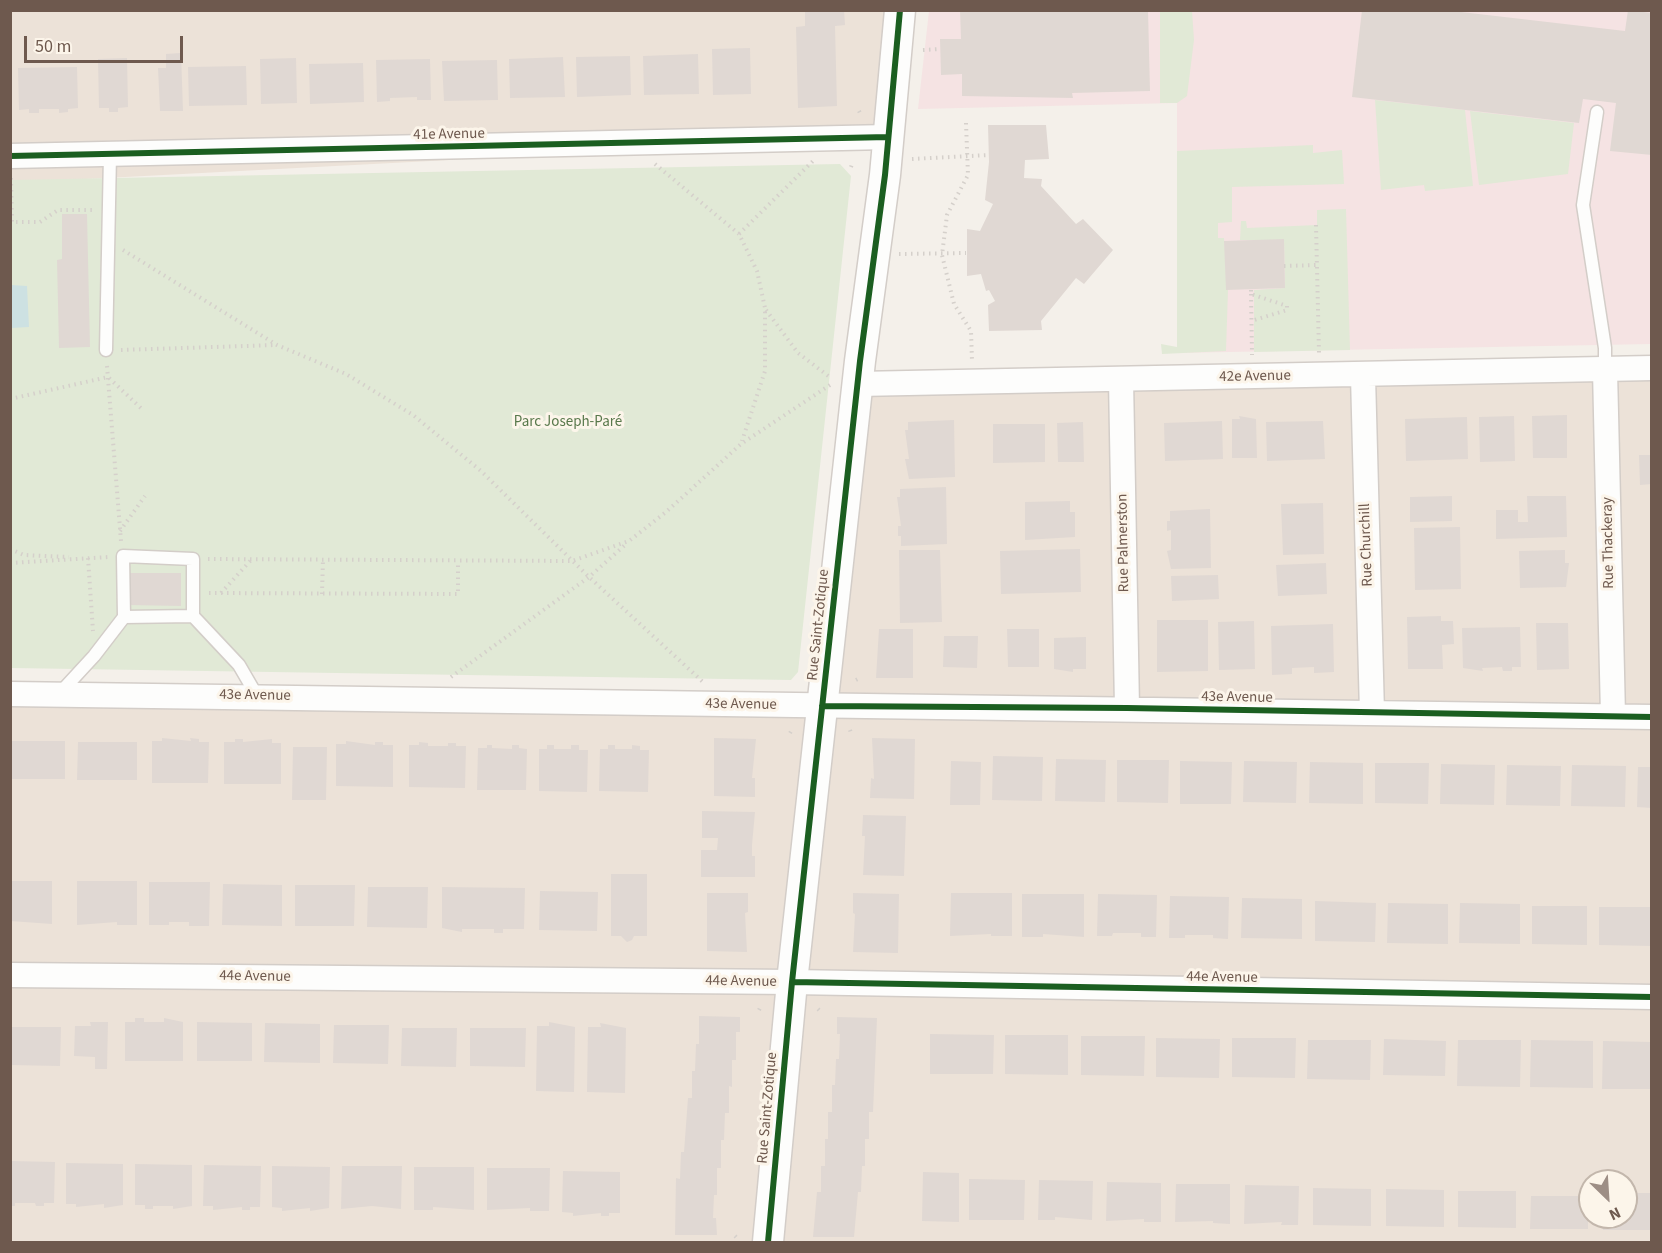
<!DOCTYPE html>
<html>
<head>
<meta charset="utf-8">
<style>
  body { margin:0 }
  #map { position:relative; width:1662px; height:1253px; overflow:hidden; background:#f4f0ea; font-family:"Source Sans 3",sans-serif }
  canvas { display:block }
  .frame { position:absolute; inset:0; border:12px solid #6e594e; pointer-events:none }
  .north { position:absolute; left:1578px; top:1169px; width:60px; height:60px; box-sizing:border-box; background:#fcf5ea; border:2px solid #c3b7ac; border-radius:50%; rotate:155deg; font-size:16px; font-weight:700; line-height:24px; text-align:center; color:#6e594e }
  .north::after { content:''; display:block; margin:auto; width:21px; height:27px; background:#9d8e85; clip-path:polygon(50% 0,100% 100%,50% 72%,0 100%) }
  .scale { position:absolute; left:24px; top:36px; width:159px; height:27px; box-sizing:border-box; border:3px solid #6e594e; border-top:0; padding-left:8px; font-size:18px; line-height:21px; white-space:nowrap; color:#6e594e; -webkit-text-stroke:4px #fcf5ea; paint-order:stroke }
</style>
</head>
<body>
<div id="map">
<canvas width="1662" height="1253"></canvas>
<div class="frame"></div>
<div class="north">N</div>
<div class="scale">50 m</div>
</div>
<script>
const c = document.querySelector('canvas').getContext('2d');
c.lineJoin = 'round';
function fill(path, color) {
  c.fillStyle = color;
  c.fill(path, 'evenodd');
}
function shape(rows) {
  const path = new Path2D();
  for (const r of rows) {
    path.moveTo(r[0], r[1]);
    for (let i = 2; i < r.length; i += 2) path.lineTo(r[i], r[i + 1]);
  }
  return path;
}
function stroke(path, color, width, dash) {
  c.strokeStyle = color;
  c.lineWidth = width;
  c.lineCap = dash ? 'butt' : 'round';
  c.setLineDash(dash || []);
  c.stroke(path);
}
function write(font, color, halo, rows, align = 'center') {
  c.font = font + ' "Source Sans 3",sans-serif';
  c.lineWidth = 6;
  c.setLineDash([]);
  c.textBaseline = 'middle';
  c.strokeStyle = halo;
  c.fillStyle = color;
  for (const [text, x, y, turn = 0] of rows) {
    c.save();
    c.translate(x, y);
    c.rotate((+turn || 0) * Math.PI / 180);
    c.textAlign = isNaN(turn) ? turn : align;
    if (halo) c.strokeText(text, 0, 0);
    c.fillText(text, 0, 0);
    c.restore();
  }
}
const residential = shape([
  [11,11,902,11,888,137,11,183],
  [1651,367,1651,1242,11,1242,11,694,822,706,858,384],
  [1590,1181,1626,1181,1626,1217,1590,1217]
]);
const medical = shape([
  [929,11,1651,11,1651,344,1177,353,1177,103,918,109]
]);
const green = shape([
  [1160,11,1192,11,1194,40,1187,96,1177,103,1160,103],
  [1375,100,1465,110,1473,186,1425,191,1424,185,1381,190],
  [1470,111,1574,123,1568,174,1479,185],
  [1313,145,1313,153,1342,150,1344,184,1232,187,1232,222,1218,223,1218,238,1224,238,1228,290,1226,351,1162,354,1161,344,1177,347,1177,151],
  [840,164,851,176,798,672,791,680,11,668,10,180],
  [1346,209,1350,350,1254,352,1254,290,1285,288,1284,240,1240,240,1241,221,1246,221,1247,228,1317,225,1317,210]
]);
const water = shape([
  [11,285,27,286,29,327,11,328]
]);
const building = shape([
  [805,10,844,10,845,25,835,26,837,106,798,108,796,27,805,26],
  [960,10,1148,10,1150,91,1072,93,1073,98,962,96,962,74,941,75,940,39,961,39],
  [1362,10,1444,10,1625,31,1628,10,1652,13,1652,155,1610,151,1616,103,1583,99,1579,123,1352,97],
  [750,48,751,94,713,95,712,49],
  [181,53,183,111,160,111,158,68,166,68,166,54],
  [698,54,699,94,644,95,643,56],
  [630,56,631,95,577,97,576,57],
  [563,57,565,97,510,98,509,59],
  [127,58,128,107,118,108,118,112,109,112,109,108,99,108,98,59],
  [296,58,297,103,261,104,260,59],
  [430,59,431,100,417,100,417,97,390,98,390,101,377,102,376,60],
  [497,60,498,100,444,101,442,61],
  [363,63,364,102,310,104,309,64],
  [246,66,247,105,189,106,188,67],
  [77,67,78,108,68,109,68,112,59,113,59,109,39,109,39,113,29,113,29,109,19,110,18,68],
  [988,125,1046,125,1049,159,1025,160,1024,178,1042,179,1041,186,1076,224,1083,219,1113,250,1084,284,1076,278,1041,321,1042,330,989,331,988,305,995,301,989,290,986,291,981,274,967,276,967,229,980,231,993,204,985,200,989,162],
  [62,214,87,214,90,347,59,348,57,260,62,259],
  [1284,239,1285,288,1226,290,1224,241],
  [1567,415,1567,458,1533,458,1532,416],
  [1239,416,1256,419,1257,458,1232,458,1232,419,1240,419],
  [1514,416,1515,461,1480,462,1479,417],
  [1467,417,1468,459,1406,461,1405,419],
  [954,420,955,477,909,479,905,459,909,459,905,430,908,430,908,422],
  [1222,421,1223,459,1165,461,1164,423],
  [1323,421,1325,459,1267,461,1266,422],
  [1083,422,1084,462,1058,462,1057,423],
  [993,424,1045,424,1045,462,993,463],
  [1639,455,1652,455,1652,484,1640,485],
  [946,487,947,544,901,546,901,536,898,536,898,526,901,526,897,497,900,497,900,489],
  [1452,496,1452,521,1410,522,1410,497],
  [1527,496,1566,496,1567,537,1496,539,1496,510,1518,510,1518,522,1528,522],
  [1070,501,1070,512,1075,512,1075,537,1025,540,1025,502],
  [1323,503,1324,554,1283,555,1281,504],
  [1210,509,1211,568,1171,569,1167,551,1171,550,1171,530,1167,531,1167,521,1170,521,1170,511],
  [1460,527,1461,589,1415,590,1414,528],
  [1080,549,1081,592,1001,594,1000,551],
  [899,550,940,550,942,622,900,623],
  [1565,550,1565,563,1569,563,1566,587,1520,588,1519,551],
  [1326,563,1327,594,1278,596,1276,565],
  [129,573,181,573,181,606,128,605],
  [1218,575,1219,599,1172,601,1171,576],
  [1441,616,1441,621,1453,621,1454,644,1442,645,1443,669,1408,669,1407,617],
  [1157,620,1208,620,1208,671,1157,672],
  [1254,621,1255,669,1219,670,1218,622],
  [1536,623,1568,623,1569,669,1537,670],
  [1333,624,1334,672,1314,673,1314,667,1292,668,1292,674,1272,675,1271,626],
  [1520,627,1521,667,1512,667,1512,671,1503,671,1502,667,1482,668,1483,671,1463,668,1462,628],
  [879,629,913,629,913,678,876,678],
  [1007,629,1039,629,1039,667,1008,667],
  [944,636,978,636,977,668,943,667],
  [1086,637,1086,669,1073,669,1073,672,1054,669,1054,638],
  [162,738,191,741,190,738,199,739,199,742,209,742,208,783,152,783,152,741,162,741],
  [714,738,756,739,752,778,755,778,755,797,714,796],
  [872,738,915,739,914,799,870,798,871,778,874,779],
  [235,739,243,739,243,742,272,739,272,743,281,743,281,784,224,784,224,742,235,742],
  [10,741,65,741,65,779,10,779],
  [346,741,375,745,375,742,383,742,383,745,393,745,393,787,336,786,336,744,346,744],
  [78,742,137,742,137,780,77,780],
  [419,742,428,743,428,746,448,746,448,743,456,743,456,746,466,746,465,788,409,787,409,745,419,745],
  [487,745,492,745,492,748,512,749,512,745,519,745,519,748,527,749,526,790,477,790,478,748,487,748],
  [547,745,554,745,554,749,571,749,571,745,579,745,579,750,588,750,587,792,539,791,539,749,547,749],
  [608,745,615,745,615,749,632,749,632,745,640,746,640,750,649,750,648,792,599,791,600,749,608,749],
  [293,747,327,747,326,800,292,800],
  [993,756,1043,757,1042,801,992,800],
  [1056,759,1106,760,1105,802,1055,801],
  [1117,760,1169,760,1168,803,1117,802],
  [951,761,981,762,980,805,950,805],
  [1180,761,1232,762,1231,804,1180,804],
  [1244,761,1297,762,1296,803,1243,802],
  [1310,762,1363,763,1363,804,1309,803],
  [1375,763,1429,763,1428,804,1375,803],
  [1441,764,1495,765,1494,805,1440,804],
  [1507,765,1561,766,1560,806,1506,805],
  [1572,765,1626,766,1625,807,1571,806],
  [1638,767,1652,767,1652,808,1637,807],
  [702,811,755,812,752,845,752,856,755,856,755,877,701,877,701,850,717,850,718,838,702,838],
  [863,815,906,816,904,876,863,875,865,836,862,836],
  [611,874,647,874,647,936,634,936,632,940,627,942,621,936,611,936],
  [10,881,52,881,52,924,10,921],
  [77,881,137,881,137,925,117,925,117,922,77,925],
  [149,882,210,882,209,926,189,926,189,922,169,922,169,925,149,925],
  [223,884,282,885,282,926,222,925],
  [295,885,355,885,354,926,295,926],
  [368,887,428,887,427,928,367,927],
  [442,887,525,888,524,929,503,929,503,933,494,933,494,929,462,929,462,932,442,928],
  [540,891,598,892,597,931,539,930],
  [707,893,748,893,748,912,745,913,747,952,707,951],
  [853,893,899,894,898,953,853,952,855,914,853,913],
  [951,893,1012,893,1012,936,991,936,991,934,950,936],
  [1022,894,1084,894,1084,937,1043,934,1043,937,1022,937],
  [1098,894,1157,895,1156,937,1141,937,1141,933,1113,933,1112,936,1097,936],
  [1170,896,1229,897,1228,939,1213,938,1213,935,1185,935,1185,938,1169,938],
  [1242,898,1302,899,1302,939,1241,938],
  [1315,901,1376,903,1375,942,1315,941],
  [1388,903,1448,904,1448,944,1387,943],
  [1460,903,1520,904,1520,944,1459,943],
  [1532,906,1587,906,1587,945,1532,944],
  [1599,907,1652,907,1652,946,1599,945],
  [699,1016,740,1017,740,1032,736,1032,736,1060,732,1060,732,1087,729,1086,729,1113,725,1113,724,1140,721,1140,721,1168,717,1168,717,1195,714,1195,713,1218,716,1218,717,1235,675,1235,676,1178,680,1179,681,1152,684,1152,688,1098,692,1098,692,1071,695,1071,696,1044,699,1044],
  [837,1017,877,1018,873,1112,869,1112,869,1139,865,1139,865,1166,862,1166,861,1192,858,1192,854,1237,813,1237,817,1192,821,1192,821,1166,825,1166,825,1139,828,1139,828,1112,832,1112,832,1085,835,1085,836,1059,839,1059,840,1034,837,1034],
  [135,1018,144,1018,144,1022,164,1022,164,1018,183,1022,183,1061,125,1061,125,1022,135,1022],
  [90,1022,108,1022,107,1069,95,1069,95,1057,74,1056,75,1026,91,1026],
  [197,1022,252,1023,252,1061,197,1061],
  [549,1022,575,1027,574,1092,536,1091,537,1026,549,1026],
  [265,1023,320,1024,320,1063,264,1062],
  [600,1023,626,1028,625,1093,587,1092,588,1027,601,1027],
  [334,1025,389,1025,388,1064,333,1063],
  [10,1027,61,1027,60,1066,10,1065],
  [402,1028,457,1028,456,1067,401,1066],
  [470,1028,526,1028,525,1067,470,1066],
  [930,1034,994,1035,993,1074,930,1074],
  [1005,1035,1068,1035,1068,1075,1005,1074],
  [1081,1036,1145,1036,1144,1076,1081,1075],
  [1156,1038,1220,1039,1219,1078,1156,1077],
  [1232,1038,1296,1038,1295,1078,1232,1077],
  [1384,1039,1446,1041,1445,1076,1383,1075],
  [1308,1040,1371,1040,1370,1080,1307,1079],
  [1458,1040,1521,1040,1520,1087,1457,1086],
  [1531,1040,1593,1041,1593,1088,1530,1087],
  [1603,1041,1652,1042,1652,1089,1602,1089],
  [10,1161,55,1162,54,1203,44,1203,44,1206,36,1206,35,1203,15,1203,15,1206,10,1206],
  [66,1163,123,1164,123,1205,104,1208,104,1204,76,1207,76,1204,66,1204],
  [135,1164,192,1165,192,1206,173,1209,173,1206,153,1206,153,1209,145,1209,145,1205,135,1205],
  [204,1165,261,1166,260,1207,250,1207,250,1210,242,1210,242,1207,213,1210,213,1206,203,1206],
  [272,1166,330,1167,329,1208,310,1211,310,1208,282,1211,282,1208,272,1207],
  [342,1166,402,1166,401,1209,372,1206,341,1209],
  [414,1167,474,1167,474,1210,433,1207,433,1210,414,1210],
  [487,1168,550,1168,549,1211,530,1211,530,1208,487,1210],
  [563,1171,620,1172,620,1213,609,1213,609,1216,601,1216,601,1213,573,1216,573,1213,562,1212],
  [923,1172,959,1173,959,1222,922,1221],
  [969,1179,1025,1180,1024,1220,969,1220],
  [1039,1180,1093,1181,1092,1220,1055,1217,1055,1220,1038,1220],
  [1107,1182,1161,1183,1161,1222,1144,1222,1144,1219,1106,1221],
  [1176,1184,1230,1184,1230,1224,1213,1223,1213,1221,1175,1222],
  [1245,1185,1299,1186,1298,1225,1281,1225,1282,1222,1244,1224],
  [1313,1188,1371,1189,1371,1226,1313,1225],
  [1386,1189,1444,1190,1444,1227,1386,1226],
  [1458,1191,1516,1191,1516,1228,1458,1227],
  [1626,1193,1652,1193,1652,1230,1603,1230,1603,1217,1626,1217],
  [1531,1196,1588,1196,1588,1229,1530,1229]
]);
const path = shape([
  [923,50,941,49],
  [859,111,860,113],
  [966,123,968,175,947,215,942,255,954,304,971,331,972,361],
  [912,159,989,155],
  [655,164,739,234,757,271,765,308,765,371,742,441],
  [851,167,852,164],
  [11,178,12,222],
  [10,222,40,222,58,210,93,210],
  [1316,225,1319,353],
  [739,234,813,161],
  [123,250,277,345,346,374,413,415,481,471,589,577,703,682],
  [899,254,966,253],
  [1284,266,1317,265],
  [1251,290,1251,294,1287,306,1287,310,1251,321],
  [1251,294,1252,355],
  [766,310,798,353,831,378],
  [121,350,276,345],
  [107,366,121,541],
  [10,399,108,377,144,411],
  [120,531,145,496],
  [10,549,24,555,69,557],
  [88,558,93,631],
  [208,559,572,561,629,541,666,512,741,444,830,385],
  [10,563,109,557],
  [209,593,458,594,458,562],
  [221,593,251,560],
  [322,594,323,559],
  [451,677,589,577,626,544],
  [856,680,858,679],
  [850,730,851,733],
  [790,733,792,730],
  [818,1009,820,1011],
  [759,1010,760,1008],
  [735,1236,737,1238]
]);
const service = shape([
  [1597,112,1583,205,1605,348,1605,370],
  [106,350,110,155],
  [193,616,124,617,123,556,193,559,193,616,239,665,257,696],
  [59,694,94,656,124,617]
]);
const minor = shape([
  [10,156,888,137],
  [1605,370,1613,716],
  [1363,376,1372,713],
  [1121,379,1127,708],
  [858,384,1652,368],
  [10,694,1652,717],
  [10,975,792,982,1652,997]
]);
const tertiary = shape([
  [768,1242,792,982,860,361,885,175,900,10]
]);
const cycleway = shape([
  [10,156,888,137],
  [822,706,1127,708,1652,717],
  [792,982,1652,997],
  [768,1242,792,982,860,361,885,175,900,10]
]);
const streetNames = [
  ["41e Avenue",449,135,-1],
  ["42e Avenue",1255,377,-1],
  ["Rue Palmerston",1124,543,-91],
  ["Rue Thackeray",1609,543,-91],
  ["Rue Churchill",1367,545,-92],
  ["Rue Saint-Zotique",819,625,-84],
  ["43e Avenue",255,696,1],
  ["43e Avenue",1237,698,1],
  ["43e Avenue",741,705,1],
  ["44e Avenue",255,977,1],
  ["44e Avenue",1222,978,1],
  ["44e Avenue",741,982,1],
  ["Rue Saint-Zotique",768,1108,-85]
];
const parkNames = [
  ["Parc Joseph-Paré",568,423]
];
fill(residential, '#ece2d8');
fill(medical, '#f5e3e3');
fill(green, '#e1e9d6');
fill(water, '#cde1e2');
fill(building, '#e0d8d3');
stroke(service, '#d3cdc8', 15);
stroke(minor, '#d3cdc8', 27);
stroke(tertiary, '#d3cdc8', 33);
stroke(path, '#d5d0cb', 4, [1.5, 4.5]);
stroke(service, '#fdfdfc', 12);
stroke(minor, '#fdfdfc', 24);
stroke(tertiary, '#fdfdfc', 30);
stroke(cycleway, '#1b5e20', 6);
write('15px', '#6e594e', '#fcf5ea', streetNames);
write('15px', '#58784b', '#fcf5ea', parkNames);
</script>
</body>
</html>
